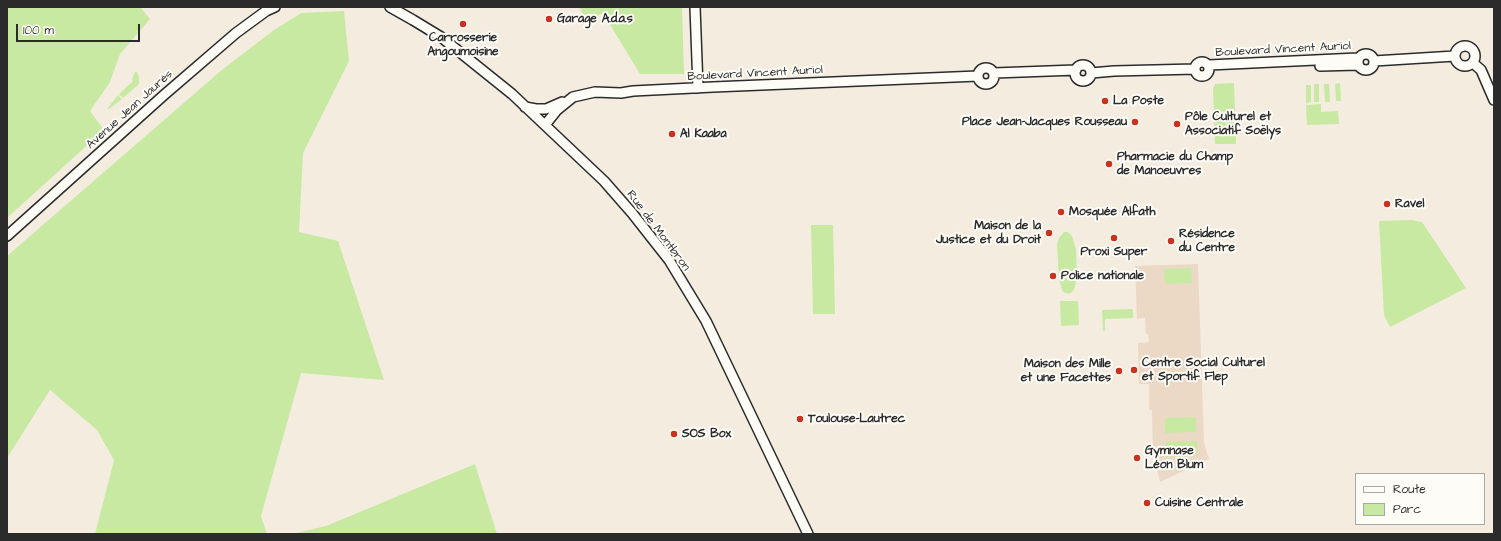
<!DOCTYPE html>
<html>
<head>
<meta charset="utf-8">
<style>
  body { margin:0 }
  #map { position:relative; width:1501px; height:541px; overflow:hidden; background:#f5ece0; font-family:"Architects Daughter",sans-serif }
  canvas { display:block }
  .frame { position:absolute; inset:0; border:8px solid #2b2b2b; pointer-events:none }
  .legend { position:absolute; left:1355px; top:473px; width:130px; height:52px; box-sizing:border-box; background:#fdfcf7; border:1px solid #a9a8a5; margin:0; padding:5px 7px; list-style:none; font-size:12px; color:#2b2b2b }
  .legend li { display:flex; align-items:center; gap:8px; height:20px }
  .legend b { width:20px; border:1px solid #a9a8a5 }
  .scale { position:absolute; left:16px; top:24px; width:124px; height:18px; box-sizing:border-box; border:2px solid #2b2b2b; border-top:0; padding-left:5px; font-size:12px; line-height:14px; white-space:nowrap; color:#2b2b2b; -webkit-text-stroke:3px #fdfcf7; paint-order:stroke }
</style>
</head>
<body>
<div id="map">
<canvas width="1501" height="541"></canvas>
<div class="frame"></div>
<ul class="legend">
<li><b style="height:5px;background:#fdfcf7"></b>Route</li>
<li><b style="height:11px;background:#c7e9a2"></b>Parc</li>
</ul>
<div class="scale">100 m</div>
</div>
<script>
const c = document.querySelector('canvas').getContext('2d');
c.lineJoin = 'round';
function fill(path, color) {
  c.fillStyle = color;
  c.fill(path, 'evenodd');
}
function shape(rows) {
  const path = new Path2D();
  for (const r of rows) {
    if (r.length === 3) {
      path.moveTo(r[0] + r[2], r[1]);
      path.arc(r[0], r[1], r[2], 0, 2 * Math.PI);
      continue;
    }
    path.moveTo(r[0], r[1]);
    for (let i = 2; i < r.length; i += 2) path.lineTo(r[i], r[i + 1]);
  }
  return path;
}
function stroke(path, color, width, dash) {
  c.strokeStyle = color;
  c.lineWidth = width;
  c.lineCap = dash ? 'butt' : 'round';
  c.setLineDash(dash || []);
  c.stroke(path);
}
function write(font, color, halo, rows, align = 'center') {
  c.font = font + ' "Architects Daughter",sans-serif';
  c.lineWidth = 4;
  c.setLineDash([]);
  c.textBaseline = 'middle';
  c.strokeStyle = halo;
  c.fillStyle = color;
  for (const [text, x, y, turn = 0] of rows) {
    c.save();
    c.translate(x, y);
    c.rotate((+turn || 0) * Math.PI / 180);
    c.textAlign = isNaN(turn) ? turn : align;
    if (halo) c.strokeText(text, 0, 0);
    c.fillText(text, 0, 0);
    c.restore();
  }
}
const built = shape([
  [1198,264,1204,443,1209,459,1160,482,1157,470,1154,470,1154,463,1158,463,1158,453,1153,453,1152,410,1149,410,1149,384,1139,384,1138,343,1149,342,1148,334,1146,334,1145,318,1137,319,1135,266]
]);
const green = shape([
  [7,7,140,7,150,19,120,54,110,82,90,111,104,130,7,218],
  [579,7,682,7,684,74,640,74,603,13,587,22],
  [344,11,349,61,303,153,299,232,338,241,384,380,301,373,261,516,267,534,95,534,114,460,97,430,50,390,7,458,7,256,223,69,274,30,301,13],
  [135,72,137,72,139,77,139,84,123,98,119,94,133,81,132,79],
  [1234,83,1236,144,1215,144,1213,89,1215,84],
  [1340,83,1341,101,1336,101,1335,84],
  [1314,84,1319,84,1319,102,1314,102],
  [1324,84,1329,84,1330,102,1325,102],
  [1306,85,1311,85,1311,102,1306,103],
  [118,95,122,99,109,109,107,109],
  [1321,104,1321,112,1338,111,1339,124,1307,125,1306,105],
  [1412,220,1422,222,1466,288,1390,327,1384,315,1379,221],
  [811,225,833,225,835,314,813,314],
  [1064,232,1068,232,1072,236,1076,249,1077,279,1074,290,1069,294,1063,292,1059,280,1057,244,1059,238],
  [1191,268,1192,283,1165,284,1164,269],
  [1060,301,1078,301,1079,325,1061,326],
  [1133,309,1133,318,1105,319,1105,331,1103,331,1102,310],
  [1196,417,1196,432,1165,433,1165,418],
  [1197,441,1197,456,1166,457,1166,442],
  [475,464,497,534,292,534,326,526]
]);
const secondary = shape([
  [390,7,413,20,441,37,512,94,604,181,632,213,669,260,706,321,808,534],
  [695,7,698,88],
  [1465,56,10],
  [1366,62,8],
  [1374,61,1455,56],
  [1202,69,7],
  [1473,63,1481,70,1494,100],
  [1209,65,1358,58],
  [1083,73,8],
  [1320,66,1358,65],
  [986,76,8],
  [994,73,1076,70],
  [1091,73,1114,71,1195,69],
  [525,107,536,109,546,109,562,102],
  [545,125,557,110,573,97,595,92,621,93,633,91,713,87,978,76],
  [7,236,164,95,236,33,266,11,275,7]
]);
const markers = [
  [549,19,4,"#c8321e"],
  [463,24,4,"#c8321e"],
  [1105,101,4,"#c8321e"],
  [1135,122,4,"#c8321e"],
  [1177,124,4,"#c8321e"],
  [672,134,4,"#c8321e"],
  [1109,164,4,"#c8321e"],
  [1387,204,4,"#c8321e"],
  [1061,212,4,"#c8321e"],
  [1049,233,4,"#c8321e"],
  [1114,238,4,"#c8321e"],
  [1171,241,4,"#c8321e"],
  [1053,276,4,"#c8321e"],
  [1134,370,4,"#c8321e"],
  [1119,371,4,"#c8321e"],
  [800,419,4,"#c8321e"],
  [674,434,4,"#c8321e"],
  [1137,458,4,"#c8321e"],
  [1147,503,4,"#c8321e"]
];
const poiNames = [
  ["Garage A.d.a.s",557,19],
  ["Carrosserie",463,38,"center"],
  ["Angoumoisine",463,52,"center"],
  ["La Poste",1113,101],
  ["Pôle Culturel et",1185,117],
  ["Associatif Soëlys",1185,131],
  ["Place Jean-Jacques Rousseau",1127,122,"right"],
  ["Al Kaaba",680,134],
  ["Pharmacie du Champ",1117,157],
  ["de Manoeuvres",1117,171],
  ["Ravel",1395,204],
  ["Mosquée Alfath",1069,212],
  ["Maison de la",1041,226,"right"],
  ["Justice et du Droit",1041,240,"right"],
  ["Résidence",1179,234],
  ["du Centre",1179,248],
  ["Proxi Super",1114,252,"center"],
  ["Police nationale",1061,276],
  ["Centre Social Culturel",1142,363],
  ["et Sportif Flep",1142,377],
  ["Maison des Mille",1111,364,"right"],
  ["et une Facettes",1111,378,"right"],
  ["Toulouse-Lautrec",808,419],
  ["SOS Box",682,434],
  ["Gymnase",1145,451],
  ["Léon Blum",1145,465],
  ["Cuisine Centrale",1155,503]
];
const streetNames = [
  ["Boulevard Vincent Auriol",1283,50,-3],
  ["Boulevard Vincent Auriol",755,74,-3],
  ["Avenue Jean Jaurès",130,110,-42],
  ["Rue de Montbron",658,231,53]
];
fill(built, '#ebd8c5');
fill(green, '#c7e9a2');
stroke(secondary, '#2b2b2b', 12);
stroke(secondary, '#fdfcf7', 9);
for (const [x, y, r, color] of markers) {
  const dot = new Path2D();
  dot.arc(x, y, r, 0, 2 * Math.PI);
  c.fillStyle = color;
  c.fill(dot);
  stroke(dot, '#fdfcf7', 1.5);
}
write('bold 12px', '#2b2b2b', '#fdfcf7', poiNames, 'left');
write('12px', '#2b2b2b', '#fdfcf7', streetNames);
</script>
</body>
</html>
